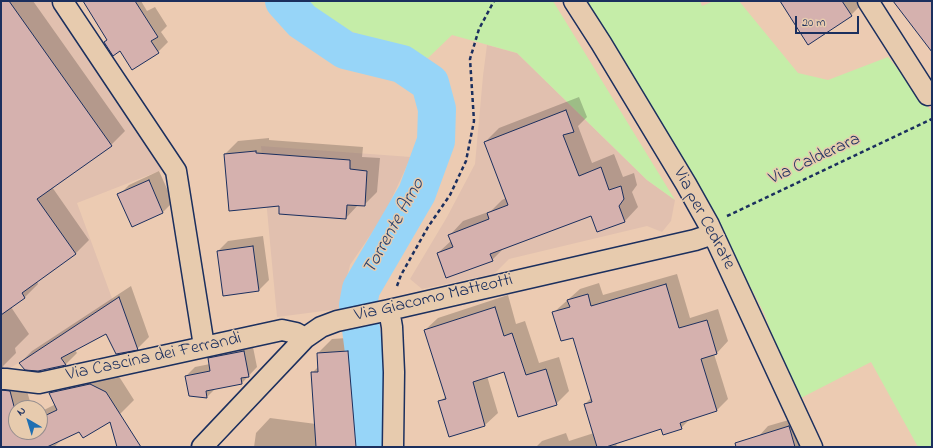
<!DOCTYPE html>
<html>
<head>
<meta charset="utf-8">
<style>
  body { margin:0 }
  #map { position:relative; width:933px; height:448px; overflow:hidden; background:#eccbb2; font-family:"Indie Flower",sans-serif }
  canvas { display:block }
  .frame { position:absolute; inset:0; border:2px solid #1b2f5e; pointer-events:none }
  .north { position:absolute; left:8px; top:400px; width:40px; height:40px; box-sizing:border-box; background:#e7cbae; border:1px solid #958d8e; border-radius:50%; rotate:322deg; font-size:11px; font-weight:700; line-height:16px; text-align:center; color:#1b2f5e }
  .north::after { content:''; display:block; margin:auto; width:14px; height:18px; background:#1f6fb2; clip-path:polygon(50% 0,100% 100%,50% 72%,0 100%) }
  .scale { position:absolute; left:795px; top:16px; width:64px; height:18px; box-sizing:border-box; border:2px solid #1b2f5e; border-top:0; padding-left:5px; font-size:12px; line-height:14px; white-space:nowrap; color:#1b2f5e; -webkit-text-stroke:3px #e7cbae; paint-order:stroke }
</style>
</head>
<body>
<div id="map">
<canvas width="933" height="448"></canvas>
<div class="frame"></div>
<div class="north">N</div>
<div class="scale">20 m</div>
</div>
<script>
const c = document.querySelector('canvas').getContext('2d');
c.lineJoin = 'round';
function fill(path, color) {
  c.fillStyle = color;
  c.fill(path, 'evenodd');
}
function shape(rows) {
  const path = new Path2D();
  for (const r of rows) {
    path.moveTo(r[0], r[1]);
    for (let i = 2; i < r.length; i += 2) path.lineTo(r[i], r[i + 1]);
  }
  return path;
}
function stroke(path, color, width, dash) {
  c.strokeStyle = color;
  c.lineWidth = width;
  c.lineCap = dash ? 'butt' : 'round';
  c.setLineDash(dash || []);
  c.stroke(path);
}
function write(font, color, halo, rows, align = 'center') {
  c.font = font + ' "Indie Flower",sans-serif';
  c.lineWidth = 3;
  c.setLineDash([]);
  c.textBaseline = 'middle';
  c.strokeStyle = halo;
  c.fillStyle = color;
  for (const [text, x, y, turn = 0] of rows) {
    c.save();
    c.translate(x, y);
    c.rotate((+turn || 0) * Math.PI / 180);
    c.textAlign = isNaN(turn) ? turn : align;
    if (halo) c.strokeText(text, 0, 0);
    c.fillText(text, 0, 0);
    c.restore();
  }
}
const built = shape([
  [1,1,51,1,162,170,77,203,113,301,6,371,1,372],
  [487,45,517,53,647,180,675,200,671,221,662,232,647,226,509,259,494,274,422,289,410,279,447,217,475,164,483,76],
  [261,146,411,157,384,215,350,265,339,309,277,317]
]);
const green = shape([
  [286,1,553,1,675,200,647,180,517,53,452,35,428,58,315,19],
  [586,1,608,1,610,3,610,1,700,1,702,6,714,1,739,1,798,73,828,80,888,57,932,112,932,447,918,447,871,362,797,400,764,313,723,234,644,93]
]);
const shadow = shape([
  [1,1,33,1,125,131,111,145,52,187,89,240,76,253,37,281,38,284,25,297,11,307,29,334,15,348,16,353,3,366,5,371,23,378,32,408,16,408,16,432,40,432,40,412,56,404,50,393,64,379,104,370,120,378,134,400,120,414,79,430,59,440,60,441,54,447,1,447],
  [84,1,141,1,147,11,155,7,167,26,161,32,168,42,158,52,120,50,108,40],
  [781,1,859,1,861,5,851,15],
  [579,97,587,117,578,126,592,163,614,154,623,177,634,173,637,185,632,192,638,207,625,221,598,231,592,215,504,248,492,260,438,253,452,240,450,235,463,221,491,211,502,200,506,198,485,142,499,128],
  [269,138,269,140,363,147,362,157,380,158,377,192,364,205,358,205,346,218,280,205,225,154,238,141],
  [159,171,173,202,163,212,132,226,119,195,129,185],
  [263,236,269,280,259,290,224,295,218,251,228,241],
  [677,274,690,318,718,309,728,341,717,353,714,354,728,399,717,410,691,418,681,428,661,428,616,443,617,447,536,447,542,441,566,433,569,441,594,433,585,404,592,397,574,337,553,313,580,289,599,283,603,295],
  [131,286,149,337,137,349,107,333,75,350,77,353,65,365,20,363,32,351],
  [508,295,516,324,525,321,539,363,559,357,569,391,556,404,504,370,487,376,498,413,485,425,450,436,440,402,446,396,425,330,438,318],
  [362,337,370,442,369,447,254,447,256,433,270,418,316,424,312,373,319,366,318,353,332,339],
  [252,342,257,367,242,383,215,389,207,397,186,376,195,367,210,364,209,358,217,350],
  [799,417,803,447,761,447,758,437,768,426]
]);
const river = shape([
  [284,1,302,21,345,50,402,64,430,83,437,109,436,141,417,193,361,289,358,305,373,423,371,447]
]);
const building = shape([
  [1,1,9,1,112,146,37,199,76,254,22,293,25,298,1,315,1,1],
  [83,1,135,1,158,37,151,41,159,53,132,70,120,51,113,56,104,42,107,40,83,1],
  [780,1,842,1,852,16,808,45,780,1],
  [893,1,932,1,932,52,893,1],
  [566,110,574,132,563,135,579,176,601,167,609,190,621,186,624,199,619,206,625,222,597,232,591,216,490,254,493,261,446,278,437,253,453,247,448,235,489,219,487,213,508,205,484,142,566,110],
  [256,151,256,153,350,160,350,169,367,171,365,206,347,205,346,219,279,214,279,206,229,211,224,154,256,151],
  [149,180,163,213,132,227,117,194,149,180],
  [253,246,259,291,223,296,217,251,253,246],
  [666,284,679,328,707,320,717,354,701,359,717,411,680,423,682,429,663,435,661,429,606,447,597,447,584,404,592,402,573,338,561,341,552,312,570,307,567,300,588,294,591,306,666,284],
  [119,297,138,350,116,354,106,334,61,358,66,365,38,371,25,370,19,363,119,297],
  [495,307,504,336,512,333,526,375,546,369,557,405,518,417,504,372,473,382,485,426,449,437,438,401,446,399,424,330,495,307],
  [244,351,249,377,241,378,242,384,206,391,207,398,189,396,185,376,210,371,208,358,244,351],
  [348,351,356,447,316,447,311,372,318,372,317,353,348,351],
  [90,384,106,392,141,447,117,447,110,422,83,438,79,432,47,447,1,447,1,390,10,391,16,414,16,432,40,432,40,418,57,410,49,393,90,384],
  [789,426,795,447,736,447,735,443,789,426]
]);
const path = shape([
  [727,216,932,119],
  [397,286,401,275,428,227,450,195,466,161,474,121,470,59,479,29,494,1]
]);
const minor = shape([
  [574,1,601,43,686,184,709,225,812,447],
  [868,1,928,95],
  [63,2,176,171,204,346],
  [389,310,392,327,394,372,393,447],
  [1,379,6,379,39,383,282,330,296,333,305,338],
  [202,447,305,338,321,327,337,321,389,310,695,240,713,234]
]);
const streetNames = [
  ["Via Calderara",815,160,-25],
  ["Via per Cedrate",703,219,62],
  ["Via Giacomo Matteotti",434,299,-13],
  ["Via Cascina dei Ferrandi",154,358,-12]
];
const waterNames = [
  ["Torrente Arno",395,227,-61]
];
fill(built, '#e1c0af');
fill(green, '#c5eda8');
fill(shadow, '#0003');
stroke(river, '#97d5f8', 38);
fill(building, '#d5b1ae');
stroke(building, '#1b2f5e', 1);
stroke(minor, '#1b2f5e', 23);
stroke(path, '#1b2f5e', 2.5, [4, 3]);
stroke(minor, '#e7cbae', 20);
write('18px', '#1b2f5e', '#e7cbae', streetNames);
write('italic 19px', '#27406d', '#e7cbae', waterNames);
</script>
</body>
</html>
